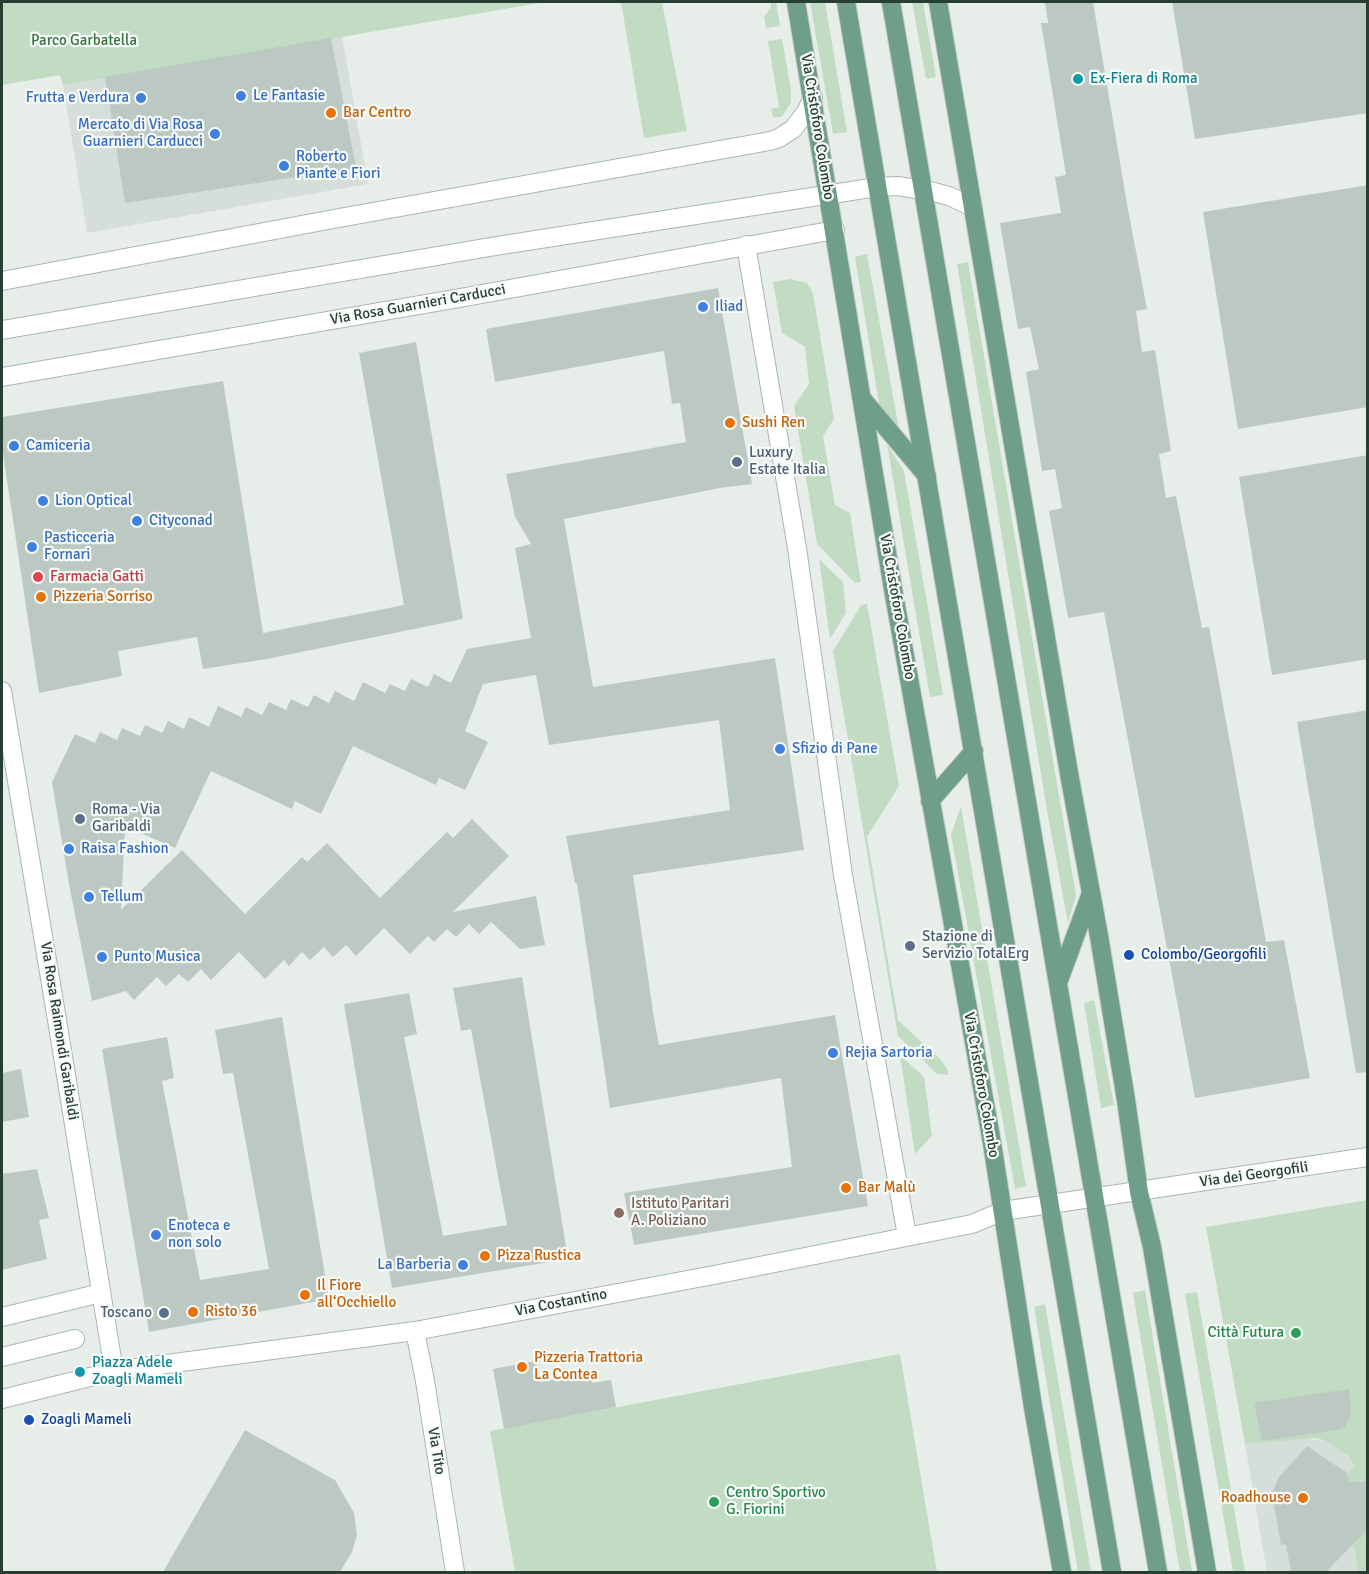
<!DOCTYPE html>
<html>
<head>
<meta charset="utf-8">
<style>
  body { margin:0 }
  #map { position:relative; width:1369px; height:1574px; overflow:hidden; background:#e7eee9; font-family:Signika,sans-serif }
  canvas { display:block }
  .frame { position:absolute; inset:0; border:3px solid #273f33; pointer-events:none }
</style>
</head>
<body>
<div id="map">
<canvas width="1369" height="1574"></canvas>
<div class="frame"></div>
</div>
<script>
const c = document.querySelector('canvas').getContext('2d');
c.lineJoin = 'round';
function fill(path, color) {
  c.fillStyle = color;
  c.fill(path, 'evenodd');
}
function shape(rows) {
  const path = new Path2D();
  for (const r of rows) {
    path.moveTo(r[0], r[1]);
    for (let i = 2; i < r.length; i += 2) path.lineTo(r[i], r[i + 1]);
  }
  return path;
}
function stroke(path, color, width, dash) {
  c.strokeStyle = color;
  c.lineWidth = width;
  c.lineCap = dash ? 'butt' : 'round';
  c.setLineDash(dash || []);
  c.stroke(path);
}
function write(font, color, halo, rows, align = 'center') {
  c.font = font + ' Signika,sans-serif';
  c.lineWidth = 4.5;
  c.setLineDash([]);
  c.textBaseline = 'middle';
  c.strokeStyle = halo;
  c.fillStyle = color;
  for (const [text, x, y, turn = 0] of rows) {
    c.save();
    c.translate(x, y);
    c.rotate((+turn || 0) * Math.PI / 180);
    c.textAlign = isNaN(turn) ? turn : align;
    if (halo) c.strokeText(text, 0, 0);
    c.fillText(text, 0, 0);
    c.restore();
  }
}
const built = shape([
  [342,36,368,184,87,233,63,85],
  [1303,1438,1326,1441,1343,1451,1355,1467,1356,1523,1352,1535,1358,1572,1267,1572,1245,1444]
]);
const green = shape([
  [2,2,545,2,63,85,60,75,2,85],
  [621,2,662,2,687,131,644,138],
  [771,2,776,2,780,26,766,28,764,17,771,7],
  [810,2,825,2,847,132,833,134],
  [912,2,923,2,936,77,926,79],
  [782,39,791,90,791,103,781,117,773,117,771,109,779,107,768,41],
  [867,254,899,429,879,404,855,257],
  [968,262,1076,895,1068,923,1046,805,957,264],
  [790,279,807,283,813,293,834,419,823,436,835,505,850,513,861,582,855,583,817,544,794,406,809,384,805,347,782,333,773,282],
  [887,444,904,471,943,695,930,697],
  [819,559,843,582,846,613,830,639],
  [867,604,899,786,867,837,898,1020,941,1060,947,1069,948,1075,937,1074,898,1036,833,651,861,605],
  [961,806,1026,1186,1015,1189,951,835],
  [1094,1000,1114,1105,1101,1108,1084,1003],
  [900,1055,924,1077,932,1136,915,1154],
  [1367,1200,1367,1572,1358,1572,1352,1535,1356,1523,1347,1473,1355,1467,1347,1455,1326,1441,1316,1438,1245,1444,1206,1227],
  [1145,1290,1192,1572,1180,1572,1133,1293],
  [1197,1292,1245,1572,1233,1572,1185,1294],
  [1045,1304,1091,1572,1078,1572,1034,1307],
  [900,1354,937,1572,515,1572,490,1431]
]);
const building = shape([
  [1045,2,1093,2,1127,204,1147,309,1136,311,1142,352,1155,350,1171,451,1159,454,1166,498,1176,496,1202,628,1209,627,1266,942,1284,940,1310,1078,1195,1098,1104,612,1068,618,1049,511,1062,508,1055,469,1042,471,1026,372,1039,369,1030,327,1018,329,1000,223,1061,213,1055,177,1066,175,1041,23,1048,23],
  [1172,2,1368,2,1368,113,1195,139],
  [331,38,356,168,125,203,105,77],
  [1368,185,1368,407,1238,429,1203,212],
  [718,288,752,484,720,488,564,519,593,687,775,658,804,850,633,875,654,1018,659,1045,835,1015,868,1206,634,1245,624,1193,792,1167,781,1078,610,1108,577,883,575,883,566,836,730,810,719,720,549,745,536,675,483,684,465,731,488,742,465,790,439,778,436,785,353,746,321,814,295,801,292,809,211,771,175,848,125,826,121,910,182,850,245,914,302,857,307,862,327,843,380,898,447,832,453,838,472,819,509,856,453,912,536,896,545,945,520,949,491,922,479,934,469,924,456,937,447,929,434,942,428,936,410,954,384,928,356,956,346,945,333,957,324,947,310,960,302,952,289,966,284,960,265,979,239,952,211,980,201,969,188,982,179,974,166,986,157,977,134,1000,126,991,92,1001,69,884,52,782,75,734,95,743,100,732,117,740,122,728,140,736,145,725,162,733,168,721,184,729,189,717,209,727,218,706,241,717,246,707,262,715,269,702,286,710,291,699,308,707,314,695,329,703,335,691,354,701,363,682,385,693,390,684,405,691,411,679,428,687,434,674,451,683,467,649,531,638,515,548,531,544,515,517,506,474,686,442,680,403,672,404,664,351,495,382,486,329],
  [416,342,463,619,267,659,203,669,197,637,118,651,122,676,39,693,2,447,2,417,223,381,263,633,404,605,359,353],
  [1368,455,1368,659,1272,675,1239,477],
  [1368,710,1368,1072,1356,1073,1297,722],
  [522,977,568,1259,392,1288,344,1004,409,993,417,1034,404,1037,443,1236,507,1225,471,1029,461,1031,453,988],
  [282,1017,329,1299,149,1332,102,1049,167,1037,174,1078,162,1081,200,1280,269,1269,233,1073,223,1074,215,1030],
  [21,1069,29,1117,2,1122,2,1073],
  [37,1169,49,1218,39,1220,47,1259,2,1270,2,1174],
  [536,1361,540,1382,590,1373,592,1383,611,1380,616,1407,504,1429,493,1369],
  [1349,1389,1351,1415,1345,1427,1337,1430,1262,1441,1254,1403],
  [245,1430,335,1480,354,1513,357,1535,352,1552,340,1572,163,1572],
  [1307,1446,1347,1473,1349,1482,1368,1482,1368,1529,1326,1572,1291,1572,1286,1544,1281,1545,1272,1493,1279,1477]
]);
const minor = shape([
  [746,245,797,548,843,875,907,1236],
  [2,281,339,218,770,141,779,138,793,129,806,112,813,97],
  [2,330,496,246,877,187,897,186,930,191,949,196,973,207],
  [2,377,460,298,835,230],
  [2,691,58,1026,114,1371],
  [2,1317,101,1293],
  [415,1331,425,1381,455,1572],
  [2,1357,75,1339],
  [2,1399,114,1371,415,1331,714,1275,972,1224,1003,1211,1368,1157]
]);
const major = shape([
  [796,2,893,589,992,1143,1033,1407,1062,1572],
  [846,2,1112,1572],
  [891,2,1158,1572],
  [938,2,1070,779,1099,936,1126,1100,1139,1192,1152,1247,1207,1572],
  [864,401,927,476],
  [930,801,974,751],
  [1058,983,1090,896]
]);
const markers = [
  [1078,79,6,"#0f9aa8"],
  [241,96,6,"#3f7fe0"],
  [141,98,6,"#3f7fe0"],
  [331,113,6,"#e8710a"],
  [215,134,6,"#3f7fe0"],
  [284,166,6,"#3f7fe0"],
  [703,307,6,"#3f7fe0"],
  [730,423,6,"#e8710a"],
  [14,446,6,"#3f7fe0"],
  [737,462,6,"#5c6f8a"],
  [43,501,6,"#3f7fe0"],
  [137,521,6,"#3f7fe0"],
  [32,547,6,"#3f7fe0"],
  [38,577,6,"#e0444e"],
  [41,597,6,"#e8710a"],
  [780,749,6,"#3f7fe0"],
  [80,819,6,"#5c6f8a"],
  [69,849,6,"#3f7fe0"],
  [89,897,6,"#3f7fe0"],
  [910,946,6,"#5c6f8a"],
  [1129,955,6,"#1a4fb4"],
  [102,957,6,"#3f7fe0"],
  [833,1053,6,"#3f7fe0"],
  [846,1188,6,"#e8710a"],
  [619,1213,6,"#8d6e63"],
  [156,1235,6,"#3f7fe0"],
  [485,1256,6,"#e8710a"],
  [463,1265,6,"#3f7fe0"],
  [305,1295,6,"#e8710a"],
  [193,1312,6,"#e8710a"],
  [164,1313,6,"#5c6f8a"],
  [1296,1333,6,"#2e9e5b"],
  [522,1367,6,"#e8710a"],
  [80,1372,6,"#0f9aa8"],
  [29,1420,6,"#1a4fb4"],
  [1303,1498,6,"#e8710a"],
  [714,1502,6,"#2e9e5b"]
];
const parkNames = [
  ["Parco Garbatella",84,41]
];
const cultureNames = [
  ["Ex-Fiera di Roma",1090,79],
  ["Piazza Adele",92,1363],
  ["Zoagli Mameli",92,1380]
];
const shopNames = [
  ["Le Fantasie",253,96],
  ["Frutta e Verdura",129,98,"right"],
  ["Mercato di Via Rosa",203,125,"right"],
  ["Guarnieri Carducci",203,142,"right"],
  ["Roberto",296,157],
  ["Piante e Fiori",296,174],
  ["Iliad",715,307],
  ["Camiceria",26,446],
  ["Lion Optical",55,501],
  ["Cityconad",149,521],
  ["Pasticceria",44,538],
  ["Fornari",44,555],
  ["Sfizio di Pane",792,749],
  ["Raisa Fashion",81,849],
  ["Tellum",101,897],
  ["Punto Musica",114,957],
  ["Rejia Sartoria",845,1053],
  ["Enoteca e",168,1226],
  ["non solo",168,1243],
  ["La Barberia",451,1265,"right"]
];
const foodNames = [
  ["Bar Centro",343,113],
  ["Sushi Ren",742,423],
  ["Pizzeria Sorriso",53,597],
  ["Bar Malù",858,1188],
  ["Pizza Rustica",497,1256],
  ["Il Fiore",317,1286],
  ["all‘Occhiello",317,1303],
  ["Risto 36",205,1312],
  ["Pizzeria Trattoria",534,1358],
  ["La Contea",534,1375],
  ["Roadhouse",1291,1498,"right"]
];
const streetNames = [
  ["Via Cristoforo Colombo",817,127,81],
  ["Via Rosa Guarnieri Carducci",418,305,-10],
  ["Via Cristoforo Colombo",897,607,80],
  ["Via Rosa Raimondi Garibaldi",59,1031,81],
  ["Via Cristoforo Colombo",981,1085,80],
  ["Via dei Georgofili",1254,1175,-8],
  ["Via Costantino",561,1303,-11],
  ["Via Tito",436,1451,81]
];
const serviceNames = [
  ["Luxury",749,453],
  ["Estate Italia",749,470],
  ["Roma - Via",92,810],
  ["Garibaldi",92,827],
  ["Stazione di",922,937],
  ["Servizio TotalErg",922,954],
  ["Toscano",152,1313,"right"]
];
const healthNames = [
  ["Farmacia Gatti",50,577]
];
const transitNames = [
  ["Colombo/Georgofili",1141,955],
  ["Zoagli Mameli",41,1420]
];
const educationNames = [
  ["Istituto Paritari",631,1204],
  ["A. Poliziano",631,1221]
];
const leisureNames = [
  ["Città Futura",1284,1333],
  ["Centro Sportivo",726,1493,"left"],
  ["G. Fiorini",726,1510,"left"]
];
fill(built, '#d5ded8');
fill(green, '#c2dcc4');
fill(building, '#bcc9c2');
stroke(minor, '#aab6af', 20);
stroke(major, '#c3c9c6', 20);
stroke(minor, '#fff', 18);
stroke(major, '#709f89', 18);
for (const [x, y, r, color] of markers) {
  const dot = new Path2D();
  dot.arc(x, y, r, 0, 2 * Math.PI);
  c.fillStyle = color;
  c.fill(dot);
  stroke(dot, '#f7fbf8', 2);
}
write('15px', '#35723f', '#f7fbf8', parkNames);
write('15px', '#0d838f', '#f7fbf8', cultureNames, 'left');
write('15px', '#366cbe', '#f7fbf8', shopNames, 'left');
write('15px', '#c56008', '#f7fbf8', foodNames, 'left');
write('15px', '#273f33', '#f7fbf8', streetNames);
write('15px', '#4e5e75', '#f7fbf8', serviceNames, 'left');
write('15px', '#be3a42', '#f7fbf8', healthNames, 'left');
write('15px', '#164399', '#f7fbf8', transitNames, 'left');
write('15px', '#785e54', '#f7fbf8', educationNames, 'left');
write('15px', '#27864d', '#f7fbf8', leisureNames, 'right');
</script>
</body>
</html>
